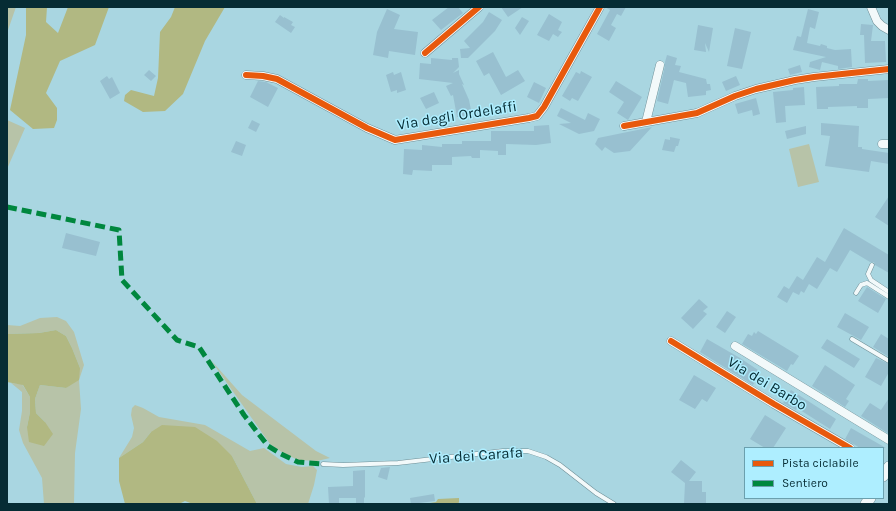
<!DOCTYPE html>
<html>
<head>
<meta charset="utf-8">
<style>
  body { margin:0 }
  #map { position:relative; width:896px; height:511px; overflow:hidden; background:#a9d6e1; font-family:Karla,sans-serif }
  canvas { display:block }
  .frame { position:absolute; inset:0; border:8px solid #062c34; pointer-events:none }
  .legend { position:absolute; left:744px; top:447px; width:140px; height:52px; box-sizing:border-box; background:#aeeeff; border:1px solid #6ba0ae; margin:0; padding:5px 7px; list-style:none; font-size:12px; color:#062c34 }
  .legend li { display:flex; align-items:center; gap:8px; height:20px }
  .legend b { width:20px; border:1px solid #6ba0ae }
</style>
</head>
<body>
<div id="map">
<canvas width="896" height="511"></canvas>
<div class="frame"></div>
<ul class="legend">
<li><b style="height:5px;background:#e8590c"></b>Pista ciclabile</li>
<li><b style="height:5px;background:#00873e"></b>Sentiero</li>
</ul>
</div>
<script>
const c = document.querySelector('canvas').getContext('2d');
c.lineJoin = 'round';
function fill(path, color) {
  c.fillStyle = color;
  c.fill(path, 'evenodd');
}
function shape(rows) {
  const path = new Path2D();
  for (const r of rows) {
    path.moveTo(r[0], r[1]);
    for (let i = 2; i < r.length; i += 2) path.lineTo(r[i], r[i + 1]);
  }
  return path;
}
function stroke(path, color, width, dash) {
  c.strokeStyle = color;
  c.lineWidth = width;
  c.lineCap = dash ? 'butt' : 'round';
  c.setLineDash(dash || []);
  c.stroke(path);
}
function write(font, color, halo, rows, align = 'center') {
  c.font = font + ' Karla,sans-serif';
  c.lineWidth = 3;
  c.setLineDash([]);
  c.textBaseline = 'middle';
  c.strokeStyle = halo;
  c.fillStyle = color;
  for (const [text, x, y, turn = 0] of rows) {
    c.save();
    c.translate(x, y);
    c.rotate((+turn || 0) * Math.PI / 180);
    c.textAlign = isNaN(turn) ? turn : align;
    if (halo) c.strokeText(text, 0, 0);
    c.fillText(text, 0, 0);
    c.restore();
  }
}
const green = shape([
  [7,7,16,7,7,33],
  [7,120,25,128,7,169],
  [809,144,819,182,798,187,789,149],
  [57,317,66,321,74,332,84,365,79,380,81,409,75,453,74,504,44,504,42,478,23,443,19,430,22,411,22,392,11,383,22,384,30,397,30,412,27,427,45,422,36,413,35,399,40,385,66,388,80,368,72,348,66,336,56,330,39,333,7,334,7,325,20,326,40,318],
  [210,359,242,395,316,451,330,458,317,461,298,460,283,453,270,444],
  [135,405,143,408,159,417,205,425,250,451,264,448,286,464,302,467,313,466,317,470,314,485,308,504,257,504,232,456,151,432,143,442,119,458,132,437,134,428,131,415,132,408]
]);
const forest = shape([
  [26,7,47,7,46,22,58,33,68,7,109,7,95,45,60,61,46,93,57,108,57,120,54,128,33,129,10,110,26,35],
  [175,7,225,7,205,41,183,94,165,111,143,112,124,101,125,95,131,90,154,96,158,78,160,32,171,17],
  [56,330,66,336,72,348,80,368,79,380,66,388,40,385,35,399,36,413,45,422,53,434,44,446,29,442,27,427,30,412,30,397,23,385,7,382,7,334,39,333],
  [162,425,195,427,217,441,232,456,257,504,193,504,185,501,179,504,125,504,119,481,119,458,143,442,151,432],
  [459,498,459,502,458,504,424,504,436,502,438,499]
]);
const building = shape([
  [449,7,458,7,463,13,441,30,432,20],
  [501,7,523,7,508,17],
  [605,7,626,7,621,16,617,14,611,25,616,28,609,41,597,34,610,10],
  [387,9,400,15,394,29,418,32,415,55,389,51,388,58,373,55,377,32],
  [808,9,819,12,815,29,810,27,807,43,820,46,821,44,827,46,827,48,835,50,851,49,852,67,838,69,838,66,822,62,820,70,809,67,810,62,826,57,793,50,797,36,801,37],
  [489,12,502,20,495,31,468,58,461,58,460,49,470,48,464,41,483,22],
  [549,14,562,22,558,30,562,32,558,37,553,34,549,41,537,35],
  [280,15,284,18,284,17,293,22,291,25,295,27,291,33,275,22],
  [522,17,529,21,520,35,515,28],
  [861,24,873,25,871,41,885,41,886,62,865,63,864,35,860,35],
  [698,25,713,28,709,52,705,43,706,52,694,50],
  [735,28,751,32,742,69,727,66],
  [493,52,506,77,518,70,525,81,501,95,489,73,484,76,476,61],
  [667,55,677,58,675,65,681,66,679,72,706,79,707,84,710,84,711,90,706,91,706,95,688,97,686,83,674,80,668,104,657,101,665,66,665,62],
  [431,58,452,60,452,58,458,58,459,67,453,73,459,70,459,74,464,85,462,84,469,100,471,110,464,111,465,116,457,117,453,95,451,96,446,86,453,83,419,79,420,63,431,64],
  [800,65,802,72,790,75,788,69],
  [149,70,156,76,151,81,144,75],
  [581,71,592,77,578,101,572,98,570,101,562,96,576,72,580,74],
  [393,72,394,75,401,72,406,90,397,93,397,90,391,92,386,75],
  [107,76,109,79,112,77,120,93,110,99,100,81],
  [736,76,740,85,726,91,722,82],
  [858,79,868,79,868,81,889,80,889,98,868,99,868,108,857,108,857,106,828,107,828,109,817,109,816,87,839,86,839,84,857,84],
  [258,81,266,82,278,88,268,107,250,97],
  [616,81,642,97,628,120,617,113,624,102,609,92],
  [534,82,546,88,539,103,527,97],
  [804,87,805,105,785,106,786,122,776,123,773,92,793,90,793,88],
  [434,92,439,103,426,109,420,98],
  [756,98,760,114,753,116,752,110,738,114,735,104],
  [561,108,585,120,588,113,600,119,594,131,579,134,559,124,571,123,557,116],
  [252,120,260,124,256,132,248,128],
  [821,123,859,126,858,147,862,147,862,149,889,153,889,164,871,161,869,172,825,166,830,136,821,135],
  [549,125,551,143,536,145,506,144,506,155,498,155,498,151,480,150,480,158,472,158,471,156,452,157,452,165,432,165,432,171,413,170,412,175,403,174,404,149,422,150,422,145,442,147,442,144,462,144,462,141,491,141,491,131,534,131,534,126],
  [806,126,806,134,787,139,785,131],
  [652,127,630,151,614,153,605,147,602,151,595,144,598,138],
  [670,137,680,139,678,146,676,146,674,152,662,150,665,139,670,140],
  [236,141,246,145,242,156,231,152],
  [889,196,889,226,875,217],
  [844,228,889,255,889,273,875,265,874,262,870,262,850,250,837,272,830,268,817,289,809,284,804,293,801,291,799,295,793,292,787,303,777,297,784,286,789,289,797,276,803,280,817,257,825,262],
  [66,233,100,242,96,256,62,248],
  [867,287,886,299,878,313,858,301],
  [699,299,708,307,703,311,707,314,693,329,681,318],
  [727,311,736,317,725,333,716,327],
  [845,313,869,327,861,340,837,327],
  [758,331,799,356,793,365,791,364,787,371,742,344,748,334,752,336,754,332,756,334],
  [881,334,889,339,889,357,873,347],
  [707,339,740,358,761,372,753,385,700,352],
  [827,339,860,359,854,368,821,348],
  [876,358,889,364,889,372,881,386,865,377],
  [825,365,855,385,846,399,849,401,845,407,812,386],
  [694,375,716,388,707,402,702,399,695,409,679,400],
  [791,390,836,419,830,429,797,408,796,410,783,403],
  [889,398,889,434,861,416,870,403,881,410],
  [765,415,786,428,773,448,765,448,750,439],
  [851,428,886,448,860,448,845,439],
  [681,460,696,472,689,481,702,481,702,492,706,492,706,504,684,504,685,483,671,472],
  [390,467,387,480,378,477,381,468],
  [365,470,365,497,364,498,364,504,356,504,356,498,339,498,339,504,329,504,328,487,353,486,353,471],
  [434,494,435,501,411,504,410,498]
]);
const lane = shape([
  [872,265,868,274,871,280,889,292],
  [856,293,861,285,867,283,889,297],
  [852,339,889,361],
  [323,464,343,465,370,464,398,463,503,451,528,451,546,457,560,465,596,493,614,504]
]);
const street = shape([
  [871,7,877,21,882,26,889,30],
  [425,53,479,7],
  [246,75,263,76,277,79,367,128,395,140,529,118,537,116,544,107,600,7],
  [646,122,660,65],
  [624,126,697,113,735,96,756,89,795,80,814,77,889,69],
  [882,144,889,144],
  [671,341,774,404,850,448],
  [735,346,889,440]
]);
const secondary = shape([
  [883,476,889,467],
  [866,504,870,498]
]);
const quiet = shape([
  [7,207,119,230,122,280,177,340,199,347,244,415,268,446,281,454,298,462,323,464]
]);
const cycleway = shape([
  [425,53,479,7],
  [246,75,263,76,277,79,367,128,395,140,529,118,537,116,544,107,600,7],
  [624,126,697,113,735,96,756,89,795,80,814,77,889,69],
  [671,341,774,404,850,448]
]);
const streetNames = [
  ["Via degli Ordelaffi",457,116,-9],
  ["Via dei Barbo",767,384,31],
  ["Via dei Carafa",476,456,-4]
];
fill(green, '#b7c3a8');
fill(forest, '#b1b882');
fill(building, '#98c0d0');
stroke(lane, '#6f8f97', 5);
stroke(street, '#6f8f97', 9);
stroke(secondary, '#6f8f97', 12);
stroke(lane, '#f2f9fa', 4);
stroke(street, '#f2f9fa', 8);
stroke(secondary, '#f2f9fa', 11);
stroke(quiet, '#00873e', 5, [10, 5]);
stroke(cycleway, '#e8590c', 6);
write('15px', '#062c34', '#aeeeff', streetNames);
</script>
</body>
</html>
